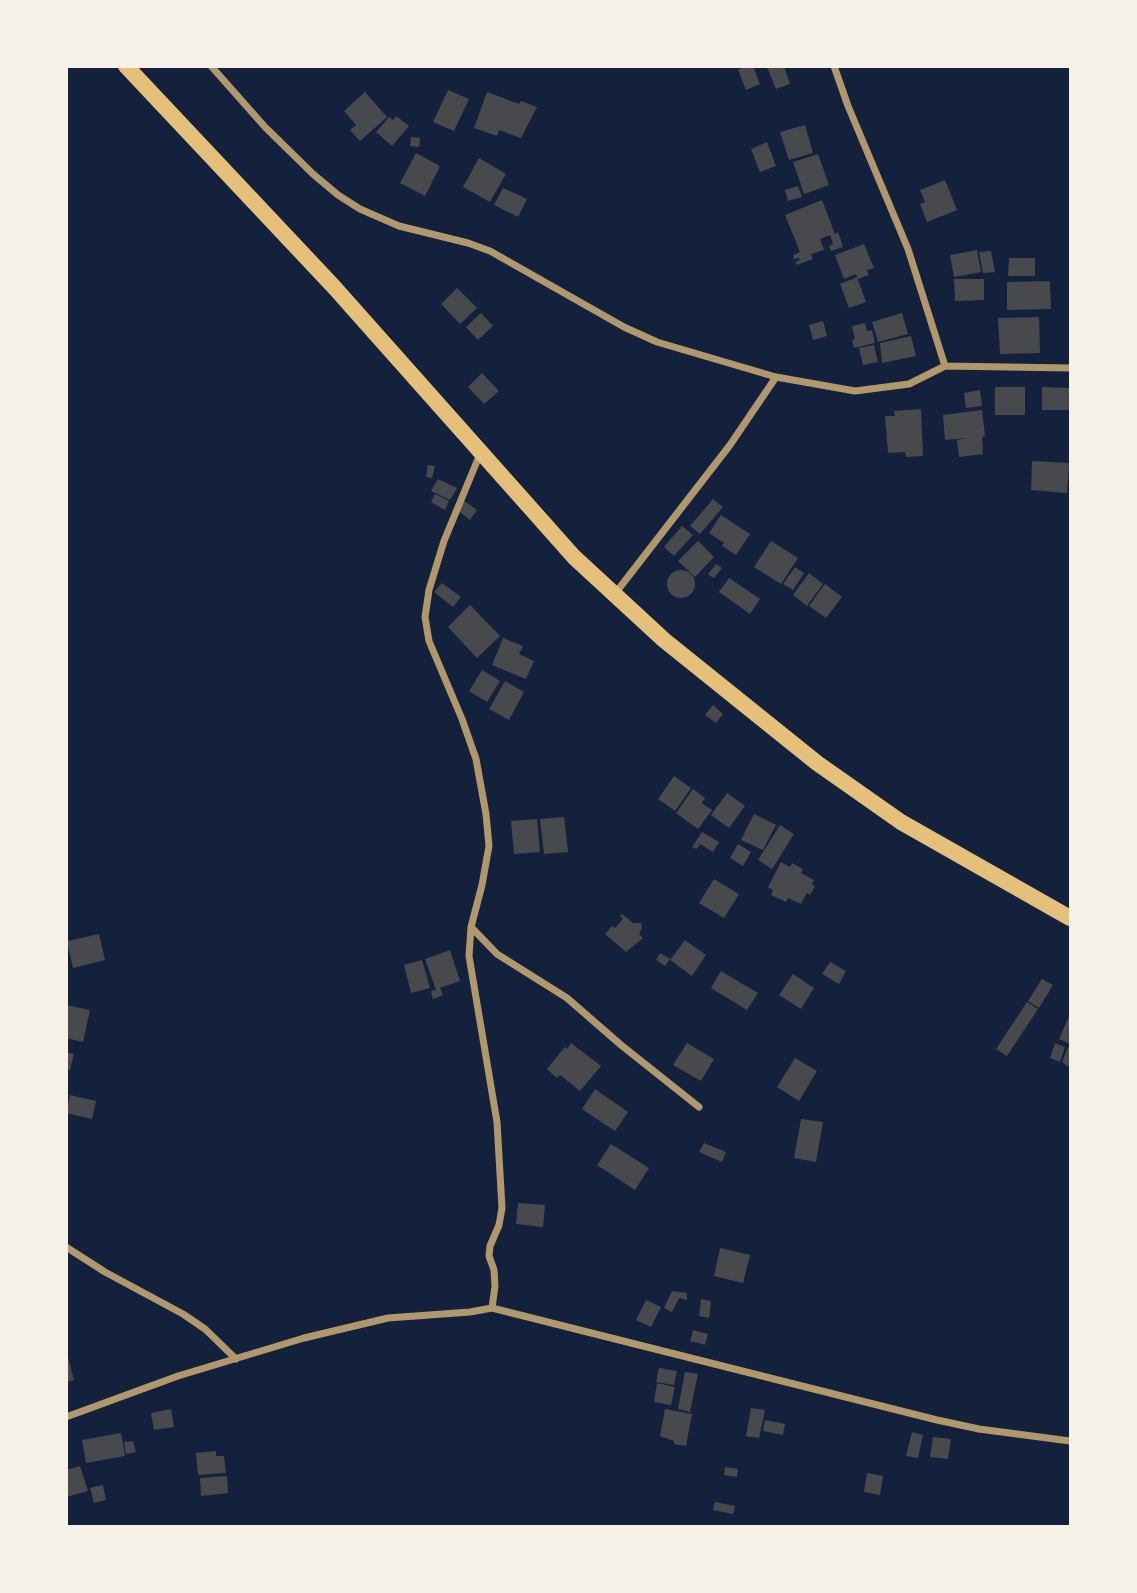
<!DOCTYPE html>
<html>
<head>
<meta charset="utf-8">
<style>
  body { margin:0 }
  #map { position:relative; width:1137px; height:1593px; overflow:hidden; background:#14213d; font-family:Karla,sans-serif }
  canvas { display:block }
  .frame { position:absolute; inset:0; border:68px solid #f6f1e7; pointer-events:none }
</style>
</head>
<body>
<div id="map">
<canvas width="1137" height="1593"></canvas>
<div class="frame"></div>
</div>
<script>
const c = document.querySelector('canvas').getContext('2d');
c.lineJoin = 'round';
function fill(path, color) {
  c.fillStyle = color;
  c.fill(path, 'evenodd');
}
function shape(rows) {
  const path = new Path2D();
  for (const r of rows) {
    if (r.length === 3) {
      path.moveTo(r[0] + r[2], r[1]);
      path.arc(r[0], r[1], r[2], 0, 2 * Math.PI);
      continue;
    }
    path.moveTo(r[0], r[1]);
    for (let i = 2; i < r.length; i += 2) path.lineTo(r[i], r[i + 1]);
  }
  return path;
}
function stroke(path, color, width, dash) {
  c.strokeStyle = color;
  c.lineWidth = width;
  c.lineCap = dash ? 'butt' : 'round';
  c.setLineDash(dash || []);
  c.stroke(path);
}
const building = shape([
  [746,66,753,66,760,84,746,90,738,70],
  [784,66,790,84,776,89,767,67],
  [448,90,469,99,454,131,433,122],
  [365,92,387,117,360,141,350,130,356,125,344,111],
  [487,92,519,104,521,101,537,107,521,138,499,130,497,136,474,128],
  [396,116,409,126,392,146,376,132,389,117,393,120],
  [805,125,813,153,789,160,780,132],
  [411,137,420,138,419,147,410,146],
  [767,142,776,166,760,172,751,149],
  [416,153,440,166,425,196,400,183],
  [818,154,829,185,804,194,793,162],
  [479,158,506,174,490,202,463,187],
  [945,180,957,210,927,222,920,204,925,202,920,190],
  [798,186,802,197,788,201,785,190],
  [503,188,527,199,518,217,494,205],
  [822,200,835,234,838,232,843,247,831,251,829,246,833,244,830,235,820,239,824,250,811,254,813,259,797,265,795,262,800,260,799,258,794,259,793,255,800,252,785,215],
  [864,244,874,268,867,270,869,275,858,279,856,274,844,279,835,255],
  [977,250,981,272,954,277,950,255],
  [991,251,995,272,983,273,979,252],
  [1009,258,1035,258,1035,276,1008,276],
  [857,277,866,302,849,308,840,284],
  [954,279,984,279,984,300,955,301],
  [1050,281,1051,309,1007,310,1007,282],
  [457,288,477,308,460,324,441,304],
  [481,313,493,326,478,340,466,327],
  [902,313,908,334,878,342,872,322],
  [1039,317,1040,353,1000,354,998,318],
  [823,321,827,336,813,340,809,325],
  [865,323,867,331,872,330,875,343,854,348,852,340,855,339,852,326],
  [911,336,916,356,882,363,880,343],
  [874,345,878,362,863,365,859,348],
  [482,373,499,391,484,404,468,387],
  [995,387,1025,387,1025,415,995,415],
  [1042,387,1070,388,1070,410,1042,410],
  [980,390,982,406,966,408,964,393],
  [921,409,923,456,906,457,905,452,888,453,885,416,895,416,894,411],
  [982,410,985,436,982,437,983,454,959,457,957,440,967,438,945,440,943,415],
  [1032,461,1069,463,1067,493,1031,490],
  [428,465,435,466,432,478,426,477],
  [438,479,457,488,450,500,431,491],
  [435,494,449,501,445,510,431,502],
  [713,499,723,507,700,534,690,526],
  [464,501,477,510,470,520,457,510],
  [721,515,750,534,736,555,722,546,724,543,709,533],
  [682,526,693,535,674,556,664,547],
  [698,541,714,557,695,577,678,561],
  [771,541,798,558,781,584,754,567],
  [716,564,722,568,714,578,708,574],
  [795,567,804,573,793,590,783,584],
  [681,584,14],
  [809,573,823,584,807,606,793,595],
  [729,578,760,599,750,614,719,592],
  [442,583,461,597,453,607,434,592],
  [825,584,842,597,826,618,809,606],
  [470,605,500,636,477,658,448,627],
  [503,638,523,646,519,654,534,661,526,679,492,665],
  [482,670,500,681,487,702,469,691],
  [505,681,524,692,509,720,489,709],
  [713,705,723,714,716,723,705,715],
  [674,776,691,788,675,811,658,799],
  [693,789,705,798,702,803,712,810,698,829,676,813],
  [727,793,745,806,729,828,711,815],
  [754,814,776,825,763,850,741,840],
  [564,817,568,852,544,854,540,819],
  [537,819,540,852,514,854,511,821],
  [780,825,794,834,772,869,758,860],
  [702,832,719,842,713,852,700,844,697,849,692,847],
  [738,844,751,852,743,866,730,858],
  [781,862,790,867,792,863,803,869,801,873,814,880,812,884,815,886,810,895,807,893,801,904,788,898,786,902,771,895,773,890,768,887],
  [714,879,739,894,724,918,699,903],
  [622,914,633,923,641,923,642,928,639,934,643,938,626,952,605,934,612,926,615,928,623,919,620,916],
  [99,934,105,960,73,968,67,941],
  [685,940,706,955,692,976,670,960],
  [450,950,460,981,440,988,443,995,433,999,431,991,436,990,425,959],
  [660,953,670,959,665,966,656,960],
  [422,960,430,988,411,993,404,965],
  [830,962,846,971,839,984,822,974],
  [721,971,758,993,747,1010,711,988],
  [793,974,814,988,801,1009,779,995],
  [1042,979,1053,985,1039,1008,1028,1001],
  [1027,1002,1038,1009,1007,1056,996,1049],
  [66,1005,90,1010,83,1042,66,1038],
  [1070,1014,1070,1044,1059,1039],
  [571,1043,601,1066,580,1091,560,1075,557,1078,547,1069,565,1047,567,1049],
  [687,1043,714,1059,701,1081,673,1065],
  [1055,1043,1065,1047,1060,1062,1050,1058],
  [1068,1047,1070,1048,1070,1068,1062,1062],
  [66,1052,74,1054,70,1070,66,1069],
  [795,1058,817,1071,799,1101,777,1087],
  [595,1089,628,1112,615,1131,582,1109],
  [70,1095,96,1101,92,1119,66,1113],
  [801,1119,823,1122,816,1162,794,1158],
  [704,1143,726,1152,722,1162,699,1152],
  [611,1144,649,1168,635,1190,597,1165],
  [518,1203,545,1205,543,1227,516,1224],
  [720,1248,750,1255,743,1283,714,1276],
  [672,1291,687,1293,687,1300,679,1298,672,1312,664,1308],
  [701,1299,711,1301,709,1318,699,1316],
  [646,1300,661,1307,651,1327,636,1320],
  [693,1330,708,1334,705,1345,690,1341],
  [66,1350,74,1380,66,1382],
  [659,1368,677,1371,674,1385,656,1382],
  [685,1372,698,1374,690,1412,678,1409],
  [657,1383,675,1387,671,1405,654,1402],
  [751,1408,765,1410,759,1438,746,1436],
  [171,1409,174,1427,154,1430,151,1413],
  [665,1409,692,1414,686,1446,674,1444,674,1441,660,1436],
  [765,1420,785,1424,783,1435,763,1431],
  [912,1432,923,1435,918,1458,906,1456],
  [121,1433,125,1456,86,1463,82,1440],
  [933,1437,951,1439,948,1459,930,1457],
  [133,1441,136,1452,126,1454,124,1442],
  [216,1451,216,1456,224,1456,226,1473,198,1475,196,1453],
  [80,1466,88,1491,66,1497,66,1470],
  [725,1467,738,1469,737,1477,724,1475],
  [867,1473,883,1476,880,1495,864,1492],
  [227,1476,228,1493,201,1496,200,1478],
  [103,1485,106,1500,94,1503,90,1488],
  [715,1502,735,1506,733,1514,713,1510]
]);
const minor = shape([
  [211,66,265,127,313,174,338,195,360,209,399,226,468,243,490,251,624,327,657,342,776,377,855,391,909,384,945,366,908,249,848,106,834,66],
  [945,366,1070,368],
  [480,454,444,541,429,590,425,617,429,641,462,719,476,759,486,814,489,846,482,885,471,927,469,956,497,1122,502,1208,499,1225,490,1246,489,1256,494,1270,495,1286,492,1308],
  [614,595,730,445,776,377],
  [471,927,497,954,567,998,621,1045,699,1107],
  [66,1247,105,1272,183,1314,205,1329,236,1359],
  [66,1417,178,1376,304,1338,388,1318,470,1312,492,1308,937,1420,979,1429,1070,1441]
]);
const trunk = shape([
  [126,66,334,287,574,557,664,640,817,763,901,822,1070,918]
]);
fill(building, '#48494c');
stroke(minor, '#b1986c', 7);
stroke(trunk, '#e5c07b', 16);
</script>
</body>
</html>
